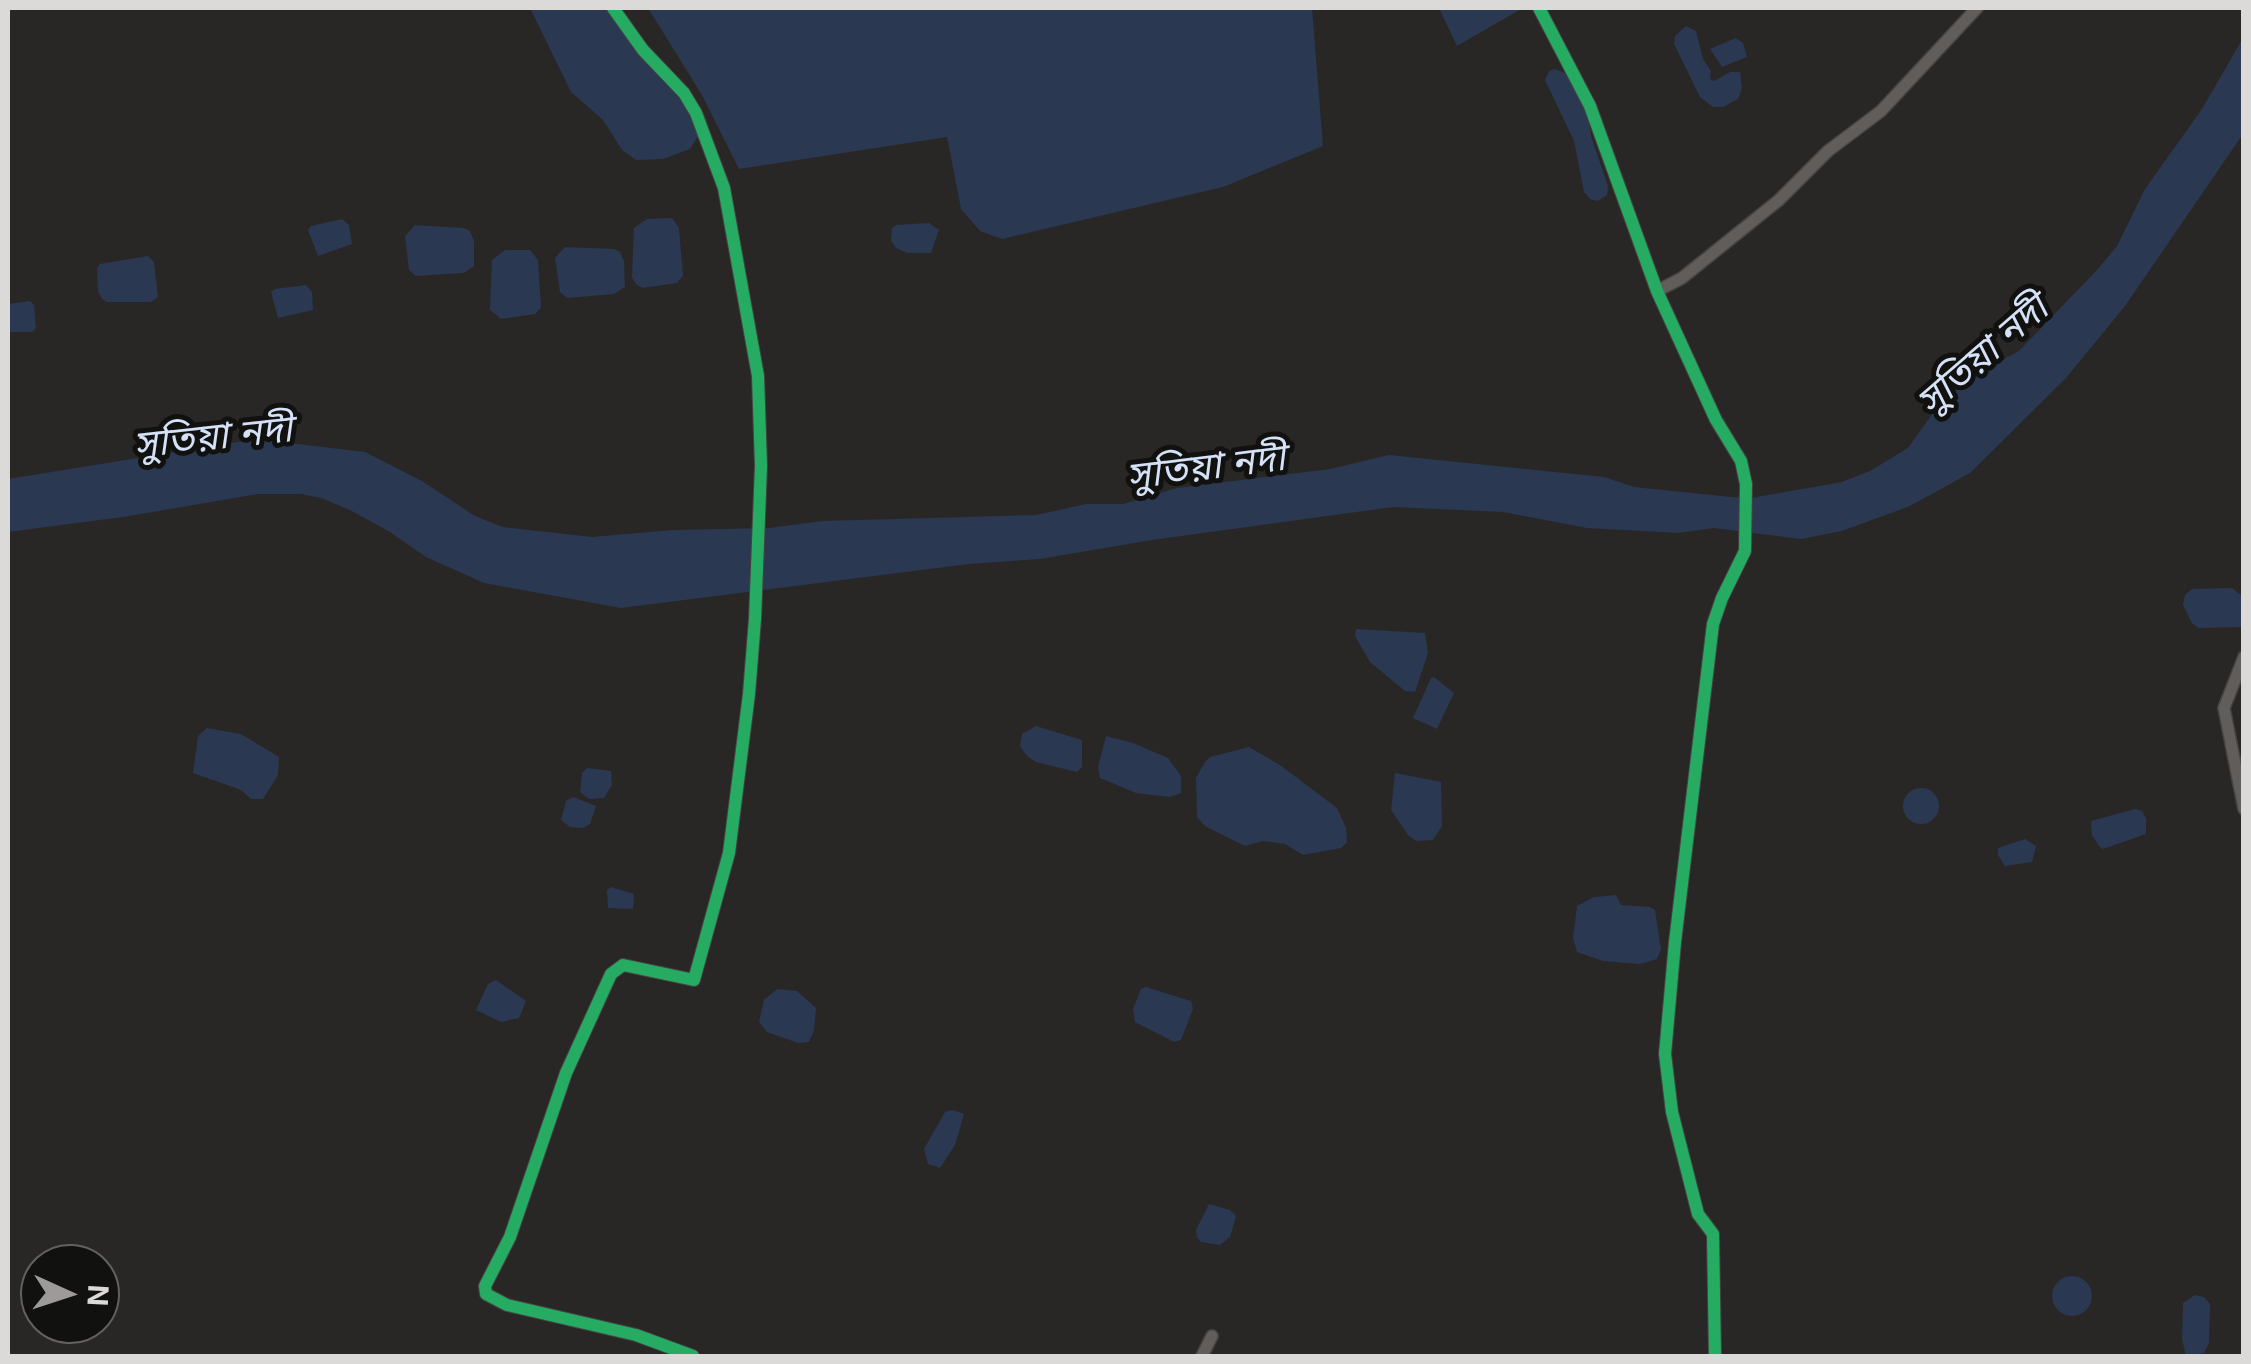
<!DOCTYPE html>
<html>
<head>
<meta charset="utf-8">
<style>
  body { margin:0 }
  #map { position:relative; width:2251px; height:1364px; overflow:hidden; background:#282726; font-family:Inter,sans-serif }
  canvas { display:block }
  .frame { position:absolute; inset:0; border:10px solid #dbdad8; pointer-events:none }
  .north { position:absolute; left:20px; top:1244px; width:100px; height:100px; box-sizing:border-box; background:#111110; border:2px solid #626160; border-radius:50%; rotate:93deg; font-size:28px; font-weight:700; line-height:40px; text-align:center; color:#dbdad8 }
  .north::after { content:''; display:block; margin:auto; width:35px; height:45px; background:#9c9b9a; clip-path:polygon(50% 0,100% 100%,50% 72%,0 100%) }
</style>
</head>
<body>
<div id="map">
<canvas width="2251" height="1364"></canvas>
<div class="frame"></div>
<div class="north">N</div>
</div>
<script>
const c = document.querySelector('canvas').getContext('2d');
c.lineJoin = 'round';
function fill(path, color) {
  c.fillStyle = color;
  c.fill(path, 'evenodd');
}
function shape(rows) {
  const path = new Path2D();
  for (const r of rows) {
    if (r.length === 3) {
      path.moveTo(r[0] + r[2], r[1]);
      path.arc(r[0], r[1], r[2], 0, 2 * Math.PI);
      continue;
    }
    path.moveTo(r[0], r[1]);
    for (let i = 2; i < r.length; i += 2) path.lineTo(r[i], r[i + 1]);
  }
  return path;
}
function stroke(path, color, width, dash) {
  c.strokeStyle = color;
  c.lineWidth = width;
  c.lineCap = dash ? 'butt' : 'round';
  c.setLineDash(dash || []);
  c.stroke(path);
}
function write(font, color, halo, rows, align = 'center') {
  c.font = font + ' Inter,"Noto Sans Bengali",sans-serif';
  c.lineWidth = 10;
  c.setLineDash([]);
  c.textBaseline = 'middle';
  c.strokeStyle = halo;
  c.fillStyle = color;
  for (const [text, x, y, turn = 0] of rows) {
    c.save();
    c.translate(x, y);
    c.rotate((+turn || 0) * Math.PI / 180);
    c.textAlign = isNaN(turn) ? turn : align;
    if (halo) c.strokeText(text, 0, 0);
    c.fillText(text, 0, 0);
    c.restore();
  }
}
const water = shape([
  [530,8,611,8,640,53,690,111,698,126,698,136,690,149,663,159,636,160,622,150,603,120,571,92],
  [648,8,1312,8,1323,146,1223,187,1002,239,980,231,961,209,947,137,739,169,702,95],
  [1439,8,1520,8,1521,9,1457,46],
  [1686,26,1696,31,1703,59,1711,71,1710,79,1714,81,1730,72,1740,72,1742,88,1738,99,1723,107,1713,107,1700,97,1674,44,1675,36],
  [1736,38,1743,43,1747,57,1722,67,1710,49],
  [2243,38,2243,134,2125,306,2066,378,1970,473,1910,506,1842,531,1801,539,1714,528,1678,533,1587,528,1503,512,1393,507,1152,540,1040,559,969,564,621,608,484,583,426,557,390,532,350,510,321,498,301,494,258,494,123,517,8,532,8,479,256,439,365,452,422,481,475,516,503,527,592,537,672,530,769,528,822,521,1036,515,1086,504,1123,504,1177,488,1330,469,1389,455,1604,477,1634,487,1731,497,1751,498,1842,482,1870,471,1908,448,1938,406,1975,374,2019,351,2097,270,2117,246,2145,189,2202,109],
  [1555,69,1567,74,1578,89,1589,118,1591,136,1608,186,1607,195,1598,201,1590,199,1584,192,1574,141,1545,80,1549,71],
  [672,218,679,228,683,276,677,283,643,288,637,285,632,278,634,228,647,219],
  [342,219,349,225,352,244,318,256,308,230,311,226],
  [929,223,939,230,931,253,907,253,896,248,891,241,892,228,896,225],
  [415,225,464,228,470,231,474,241,474,266,464,273,416,276,409,270,405,236],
  [565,247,614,249,620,252,624,261,625,287,614,294,567,298,560,292,555,258],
  [505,250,530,250,538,260,541,308,535,314,501,319,490,310,492,260],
  [148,256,154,262,158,297,151,302,107,302,102,299,98,291,97,268,100,264],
  [306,285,312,292,313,310,278,318,271,292,275,289],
  [30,301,34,305,36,328,32,332,8,332,8,304],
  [2232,588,2243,597,2242,627,2198,628,2192,623,2183,605,2185,595,2192,589],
  [1356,629,1425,633,1428,653,1415,692,1405,691,1370,662,1355,636],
  [1434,677,1454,693,1437,729,1413,718,1431,678],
  [1036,726,1082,740,1082,767,1077,772,1036,762,1027,756,1020,746,1022,734],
  [207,728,241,734,279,757,278,775,263,799,251,799,241,790,193,773,198,736],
  [1106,736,1133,743,1168,758,1181,776,1181,793,1170,797,1136,793,1100,778,1098,767],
  [1249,747,1280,765,1337,808,1346,828,1347,842,1341,848,1303,855,1285,844,1263,841,1245,846,1205,826,1197,817,1196,778,1205,762,1210,757],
  [587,768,611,771,612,785,604,798,589,799,580,792,582,773],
  [1395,773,1441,782,1442,826,1433,840,1416,841,1408,835,1391,810],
  [1921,806,18],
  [573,797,596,806,590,824,583,828,570,827,561,820,566,801],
  [2135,809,2142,811,2146,818,2146,834,2103,849,2099,846,2092,835,2091,821],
  [2025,839,2036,846,2032,862,2005,866,1998,855,1998,848],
  [611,887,634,894,633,909,608,908,607,890],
  [1616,895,1621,905,1650,907,1655,910,1661,949,1657,959,1640,964,1603,961,1577,952,1573,938,1577,906,1594,897],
  [496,980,526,1001,519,1018,501,1022,476,1010,488,984],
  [1146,987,1191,1001,1193,1009,1181,1040,1174,1042,1135,1022,1133,1009,1141,989],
  [777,989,797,991,816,1008,814,1030,809,1042,798,1043,767,1032,759,1022,764,1000],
  [952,1110,964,1114,955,1145,940,1168,928,1164,924,1149,945,1112],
  [1209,1204,1230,1210,1236,1216,1230,1237,1220,1245,1201,1242,1197,1237,1196,1230],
  [2072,1296,20],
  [2195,1295,2204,1297,2210,1304,2209,1343,2204,1353,2186,1356,2182,1339,2183,1303]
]);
const minor = shape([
  [613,8,643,50,684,93,696,113,724,188,758,376,761,466,755,619,749,694,729,853,694,980,623,965,611,974,566,1073,510,1237,485,1286,486,1294,507,1305,636,1335,693,1356],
  [1539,8,1590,106,1657,291,1716,420,1741,461,1746,484,1745,551,1722,598,1713,624,1675,942,1665,1054,1672,1112,1698,1214,1713,1234,1715,1356],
  [1657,291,1682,278,1779,200,1828,151,1881,111,1977,8],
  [2244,657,2224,708,2244,809],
  [1202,1356,1212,1336]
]);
const cycleway = shape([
  [613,8,643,50,684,93,696,113,724,188,758,376,761,466,755,619,749,694,729,853,694,980,623,965,611,974,566,1073,510,1237,485,1286,486,1294,507,1305,636,1335,693,1356],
  [1539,8,1590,106,1657,291,1716,420,1741,461,1746,484,1745,551,1722,598,1713,624,1675,942,1665,1054,1672,1112,1698,1214,1713,1234,1715,1356]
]);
const waterNames = [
  ["সুতিয়া নদী",1983,356,-41],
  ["সুতিয়া নদী",213,438,-6],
  ["সুতিয়া নদী",1206,468,-7]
];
fill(water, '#2b3851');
stroke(minor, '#454442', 14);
stroke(minor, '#605d5b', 11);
stroke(cycleway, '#26ab63', 12);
write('italic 38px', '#d4e1f6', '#111110', waterNames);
</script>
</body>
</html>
